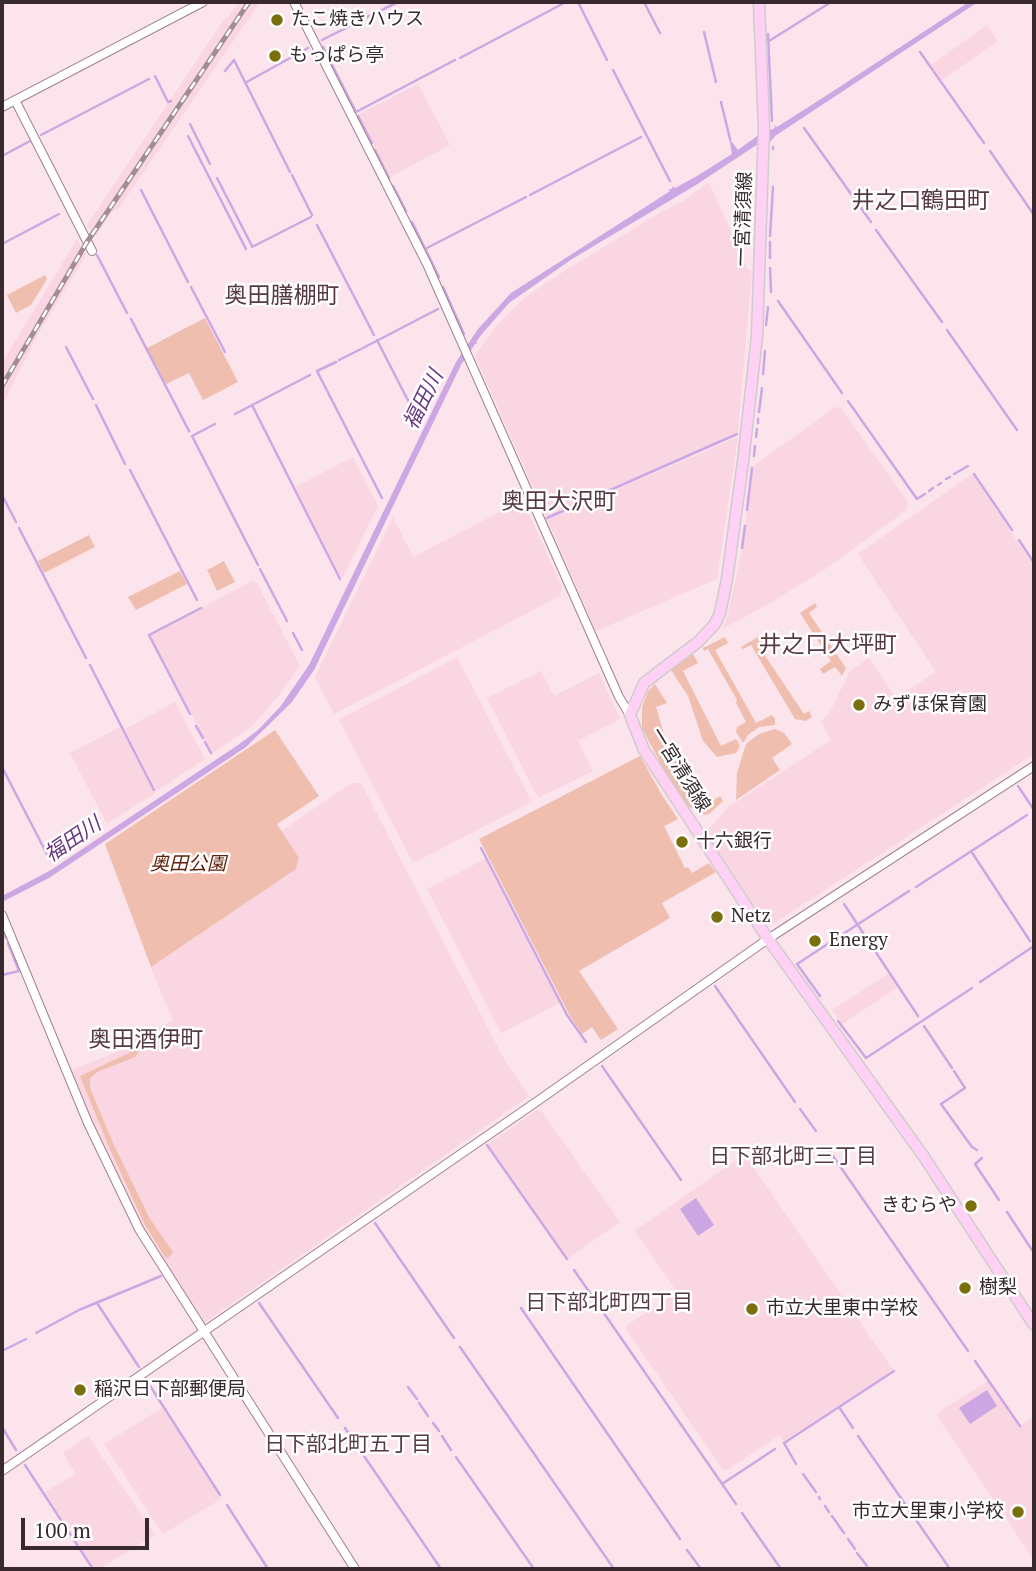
<!DOCTYPE html>
<html>
<head>
<meta charset="utf-8">
<style>
  body { margin:0 }
  #map { position:relative; width:1036px; height:1571px; overflow:hidden; background:#fbe4ec; font-family:"PT Serif",serif }
  canvas { display:block }
  .frame { position:absolute; inset:0; border:4px solid #37292e; pointer-events:none }
  .scale { position:absolute; left:21px; top:1518px; width:128px; height:32px; box-sizing:border-box; border:4px solid #37292e; border-top:0; padding-left:9px; font-size:21px; line-height:24px; white-space:nowrap; color:#37292e; -webkit-text-stroke:5px #fff; paint-order:stroke }
</style>
</head>
<body>
<div id="map">
<canvas width="1036" height="1571"></canvas>
<div class="frame"></div>
<div class="scale">100 m</div>
</div>
<script>
const c = document.querySelector('canvas').getContext('2d');
c.lineJoin = 'round';
function fill(path, color) {
  c.fillStyle = color;
  c.fill(path, 'evenodd');
}
function shape(rows) {
  const path = new Path2D();
  for (const r of rows) {
    path.moveTo(r[0], r[1]);
    for (let i = 2; i < r.length; i += 2) path.lineTo(r[i], r[i + 1]);
  }
  return path;
}
function stroke(path, color, width, dash) {
  c.strokeStyle = color;
  c.lineWidth = width;
  c.lineCap = dash ? 'butt' : 'round';
  c.setLineDash(dash || []);
  c.stroke(path);
}
function write(font, color, halo, rows, align = 'center') {
  c.font = font + ' "PT Serif","Noto Sans JP",serif';
  c.lineWidth = 5;
  c.setLineDash([]);
  c.textBaseline = 'middle';
  c.strokeStyle = halo;
  c.fillStyle = color;
  for (const [text, x, y, turn = 0] of rows) {
    c.save();
    c.translate(x, y);
    c.rotate((+turn || 0) * Math.PI / 180);
    c.textAlign = isNaN(turn) ? turn : align;
    if (halo) c.strokeText(text, 0, 0);
    c.fillText(text, 0, 0);
    c.restore();
  }
}
const built = shape([
  [239,2,260,2,119,208,111,213,96,236,93,236,87,225,226,17,228,18],
  [987,25,998,41,942,80,931,65],
  [418,84,450,145,390,177,358,115],
  [709,182,748,270,752,271,738,432,546,517,475,356,497,325,521,301,550,280,661,212,683,201],
  [77,239,86,255,37,336,2,406,2,363],
  [836,407,841,408,908,502,907,510,824,570,765,606,722,629,727,618,742,550,753,468,757,463],
  [738,437,717,579,596,631,547,520],
  [353,457,378,506,342,579,295,487],
  [972,474,1034,566,1034,754,773,924,750,900,706,833,727,808,831,740,821,722,830,712,850,671,869,658,896,698,936,672,858,554],
  [523,500,562,588,560,596,334,714,315,677,393,517,413,557],
  [252,581,257,583,300,666,279,695,252,726,212,754,150,635],
  [457,657,532,802,413,863,339,720],
  [541,671,554,696,599,673,620,719,578,741,593,771,538,798,487,698],
  [175,702,205,759,157,791,125,729],
  [120,727,155,793,107,824,70,753],
  [352,783,361,783,505,1061,529,1096,204,1323,142,1227,102,1145,72,1072,74,1069,125,1049,125,1041,173,1021,151,967,296,869,299,858,281,831],
  [485,859,560,1003,501,1033,427,889],
  [888,974,897,988,842,1024,832,1010],
  [537,1110,542,1112,620,1222,568,1258,488,1144],
  [742,1156,747,1158,893,1370,784,1441,780,1435,727,1470,723,1470,626,1329,626,1326,677,1292,636,1233,636,1230],
  [988,1381,1019,1427,1034,1416,1034,1560,936,1414],
  [162,1408,221,1499,163,1534,104,1444],
  [88,1436,155,1535,99,1569,95,1569,45,1492,76,1474,63,1453]
]);
const green = shape([
  [45,275,47,279,31,305,16,313,7,295],
  [205,318,238,382,203,400,189,373,166,384,147,348],
  [89,535,95,547,44,573,38,561],
  [224,561,235,582,217,591,207,570],
  [180,571,187,584,136,610,128,597],
  [815,603,817,607,809,613,846,668,842,676,835,667,823,674,820,669,831,661,800,613],
  [765,633,767,638,758,645,804,714,809,711,812,717,806,721,795,719,751,645,743,649,741,647],
  [725,637,728,643,715,650,756,723,772,715,775,719,775,725,759,727,748,735,743,743,736,732,737,727,746,722,736,703,737,700,708,649,704,651,703,648],
  [693,654,698,663,683,671,721,746,736,739,740,746,736,753,717,757,703,741,688,696,671,670],
  [655,684,667,703,656,707,669,751,706,805,720,796,723,801,709,814,704,815,688,806,663,768,642,728,642,707,648,691],
  [775,729,784,733,792,744,772,758,780,770,736,800,737,773,746,744,759,734],
  [275,730,319,796,277,824,299,858,296,869,151,967,105,844],
  [640,756,662,795,678,819,664,826,685,868,688,867,692,873,709,863,716,872,662,903,670,918,579,971,618,1029,601,1040,592,1027,582,1034,569,1014,479,839],
  [173,1026,179,1028,175,1035,142,1047,135,1057,97,1072,90,1078,90,1088,113,1143,150,1219,173,1252,168,1258,165,1257,144,1223,109,1147,80,1076,129,1053,134,1043]
]);
const water = shape([
  [969,2,978,2,775,136,771,141,758,144,696,185,572,259,509,303,482,334,476,342,478,343,475,344,461,365,314,670,292,702,246,747,49,878,2,902,2,896,51,870,238,745,258,730,280,707,309,665,456,362,478,329,511,293,664,195,670,191,669,189,672,189,673,186,675,188,697,176,732,154,729,138,738,150,760,134,775,128,774,125,777,127,824,97],
  [696,1198,714,1225,698,1236,680,1209],
  [987,1390,997,1406,970,1424,959,1408]
]);
const stream = shape([
  [578,2,607,60],
  [644,2,660,33],
  [367,17,398,2],
  [704,32,716,82],
  [768,34,772,121],
  [322,40,362,20],
  [769,41,828,4],
  [323,47,356,112],
  [920,52,984,143],
  [460,58,566,2],
  [613,70,670,181],
  [225,71,234,60,290,172],
  [155,76,168,102,171,101],
  [245,83,308,48],
  [721,102,730,139],
  [356,112,455,60],
  [358,116,372,143],
  [190,124,210,164],
  [804,128,871,222],
  [41,135,149,79],
  [188,136,246,249],
  [773,149,773,147],
  [375,150,389,178],
  [990,151,1034,215],
  [2,156,30,141],
  [292,175,312,215],
  [217,178,252,246],
  [393,186,406,211],
  [141,190,188,282],
  [530,195,641,137],
  [412,222,439,277],
  [317,225,374,335],
  [876,230,942,322],
  [770,236,773,187],
  [2,244,59,214],
  [252,247,311,217],
  [425,249,526,197],
  [97,255,127,313],
  [770,258,770,242],
  [770,268,771,292],
  [191,287,225,352],
  [443,287,464,334],
  [778,301,842,393],
  [131,319,189,431],
  [766,325,768,307],
  [947,330,1017,430],
  [377,340,418,420],
  [66,347,93,399],
  [363,348,438,309],
  [339,360,361,349],
  [317,371,382,498],
  [317,371,336,362],
  [763,374,765,351],
  [848,401,917,499,925,494],
  [96,405,125,464],
  [252,405,340,579],
  [759,412,762,388],
  [235,414,310,375],
  [758,423,758,419],
  [215,424,192,436,258,565],
  [756,437,757,429],
  [754,456,755,446],
  [130,470,197,600],
  [954,474,968,466],
  [974,474,1012,530],
  [946,479,950,477],
  [938,485,941,483],
  [929,491,933,488],
  [2,495,16,522],
  [747,510,752,468],
  [547,518,737,434],
  [19,528,86,658],
  [1019,540,1034,563],
  [742,548,745,526],
  [260,569,287,621],
  [293,633,302,650],
  [90,665,154,790],
  [190,714,149,635,201,608],
  [196,726,203,738],
  [205,742,211,753],
  [2,767,50,860],
  [1018,786,1034,810],
  [481,848,567,1015,586,1042],
  [971,851,1030,941],
  [916,887,1027,815],
  [844,904,918,1016],
  [2,929,6,938],
  [2,975,19,971,8,943],
  [980,982,1034,946],
  [715,986,795,1102],
  [820,996,797,964,909,891],
  [838,1021,866,1058,972,988],
  [924,1026,952,1068],
  [602,1066,681,1180],
  [954,1071,965,1088,941,1104,972,1147,977,1150],
  [800,1109,816,1131],
  [487,1145,567,1259],
  [826,1146,968,1351],
  [982,1158,975,1164,999,1200],
  [1007,1212,1032,1250],
  [375,1223,454,1338],
  [574,1270,736,1504],
  [97,1303,139,1367],
  [259,1303,338,1418],
  [521,1308,680,1539],
  [36,1333,79,1310,161,1276],
  [460,1347,614,1569],
  [2,1351,26,1339],
  [975,1361,1020,1426],
  [147,1381,220,1495],
  [408,1387,417,1399],
  [419,1403,428,1416],
  [839,1407,853,1428],
  [433,1423,439,1431],
  [2,1427,16,1450],
  [345,1428,441,1569],
  [442,1436,451,1450],
  [858,1436,950,1569],
  [456,1457,534,1569],
  [796,1464,784,1443,894,1371],
  [25,1465,93,1569],
  [803,1474,816,1492],
  [722,1484,775,1449],
  [819,1497,820,1499],
  [227,1505,268,1569],
  [825,1506,829,1512],
  [742,1513,781,1569],
  [832,1516,844,1533],
  [848,1539,855,1549],
  [687,1550,701,1569],
  [857,1553,867,1566]
]);
const minor = shape([
  [294,2,427,264,619,697,630,715],
  [15,100,92,251],
  [2,107,203,2],
  [2,915,88,1123,139,1229,355,1569],
  [2,1471,539,1100,768,939,1034,766]
]);
const major = shape([
  [759,2,764,128,757,336,743,462,727,579,720,613,715,624,698,642,644,683,630,715,644,750,768,939,924,1157,1034,1325]
]);
const rail = shape([
  [2,386,87,242,249,2]
]);
const markers = [
  [277,20,7,"#796f0d"],
  [275,56,7,"#796f0d"],
  [859,705,7,"#796f0d"],
  [682,842,7,"#796f0d"],
  [717,917,7,"#796f0d"],
  [815,941,7,"#796f0d"],
  [971,1206,7,"#796f0d"],
  [965,1288,7,"#796f0d"],
  [752,1309,7,"#796f0d"],
  [80,1390,7,"#796f0d"],
  [1018,1512,7,"#796f0d"]
];
const poiNames = [
  ["たこ焼きハウス",291,20],
  ["もっぱら亭",289,56],
  ["みずほ保育園",873,705],
  ["十六銀行",696,842],
  ["Netz",731,917],
  ["Energy",829,941],
  ["きむらや",957,1206,"right"],
  ["樹梨",979,1288],
  ["市立大里東中学校",766,1309],
  ["稲沢日下部郵便局",94,1390],
  ["市立大里東小学校",1004,1512,"right"]
];
const streetNames = [
  ["一宮清須線",744,219,-88],
  ["一宮清須線",680,770,58]
];
const parkNames = [
  ["奥田公園",188,865]
];
const waterNames = [
  ["福田川",424,400,-64],
  ["福田川",73,840,-34]
];
const neighbourhoodNames = [
  ["日下部北町三丁目",793,1157],
  ["日下部北町四丁目",609,1303],
  ["日下部北町五丁目",348,1445]
];
const quarterNames = [
  ["井之口鶴田町",921,201],
  ["奥田膳棚町",282,296],
  ["奥田大沢町",559,502],
  ["井之口大坪町",828,645],
  ["奥田酒伊町",146,1040]
];
fill(built, '#fad5e2');
fill(green, '#efbeaf');
fill(water, '#cca7e4');
stroke(stream, '#cca7e4', 2.5);
stroke(minor, '#a2808c', 10);
stroke(major, '#cfcccd', 13);
stroke(minor, '#fff', 8);
stroke(major, '#fed1f5', 10);
stroke(rail, '#a18e95', 5);
stroke(rail, '#fff', 2.5, [8]);
for (const [x, y, r, color] of markers) {
  const dot = new Path2D();
  dot.arc(x, y, r, 0, 2 * Math.PI);
  c.fillStyle = color;
  c.fill(dot);
  stroke(dot, '#fff', 2.5);
}
write('19px', '#37292e', '#fff', poiNames, 'left');
write('19px', '#37292e', '#fff', streetNames);
write('italic 19px', '#61200a', '#fff', parkNames);
write('italic 21px', '#693a82', '#fff', waterNames);
write('21px', '#573944', '#fff', neighbourhoodNames);
write('23px', '#573944', '#fff', quarterNames);
</script>
</body>
</html>
